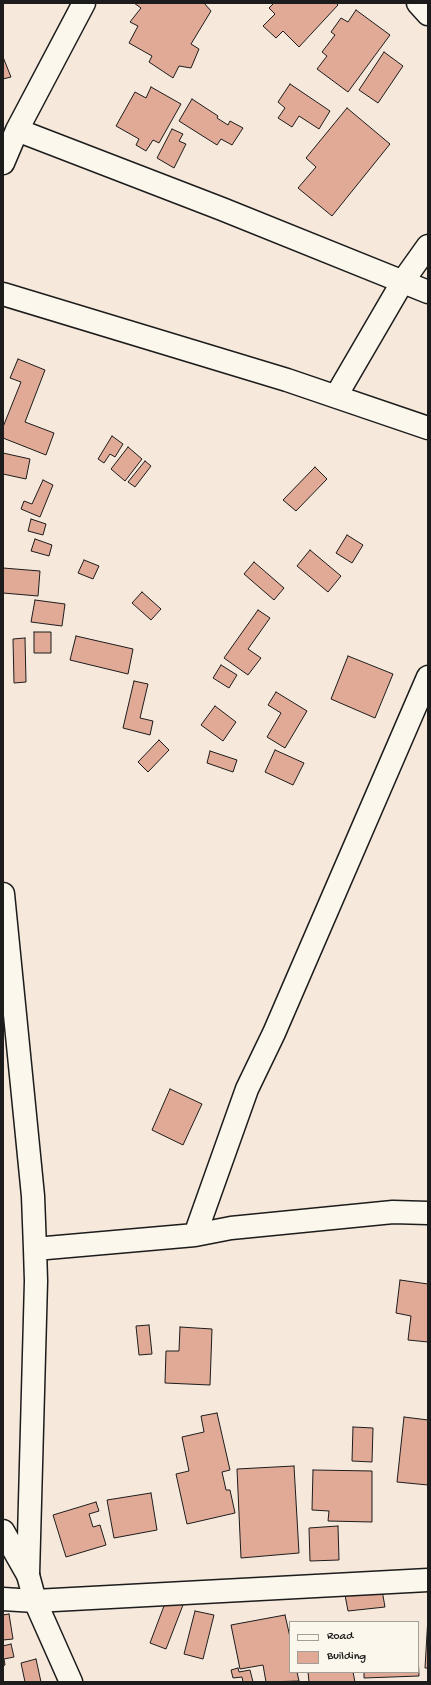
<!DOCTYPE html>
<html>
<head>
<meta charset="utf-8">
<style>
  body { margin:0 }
  #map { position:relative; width:431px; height:1685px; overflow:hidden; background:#f6e8db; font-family:"Gochi Hand",sans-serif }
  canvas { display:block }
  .frame { position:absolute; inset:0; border:4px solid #1c1c1c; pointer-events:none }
  .legend { position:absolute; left:289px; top:1621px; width:130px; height:52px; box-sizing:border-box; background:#fbf7ec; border:1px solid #a29f99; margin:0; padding:5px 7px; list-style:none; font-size:12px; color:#1c1c1c }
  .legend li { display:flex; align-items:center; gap:8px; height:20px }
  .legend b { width:20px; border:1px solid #a29f99 }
</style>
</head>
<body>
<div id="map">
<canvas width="431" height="1685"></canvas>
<div class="frame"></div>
<ul class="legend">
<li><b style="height:5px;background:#fbf7ec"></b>Road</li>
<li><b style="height:11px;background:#e0aa97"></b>Building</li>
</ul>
</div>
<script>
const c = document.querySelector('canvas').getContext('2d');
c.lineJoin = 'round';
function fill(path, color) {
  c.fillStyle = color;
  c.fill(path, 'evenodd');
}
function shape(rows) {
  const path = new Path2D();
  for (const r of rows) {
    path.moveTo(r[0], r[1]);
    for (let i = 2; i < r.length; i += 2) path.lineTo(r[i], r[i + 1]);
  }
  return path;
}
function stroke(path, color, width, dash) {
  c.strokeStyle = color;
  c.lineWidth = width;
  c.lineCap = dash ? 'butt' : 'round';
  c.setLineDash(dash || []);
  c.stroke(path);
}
const building = shape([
  [134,3,204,3,211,11,191,44,199,49,191,68,179,66,173,78,149,62,152,56,129,43,138,26,130,22,141,8,134,3],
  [274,3,336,3,338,5,299,47,283,31,276,38,263,26,275,14,269,8,274,3],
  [356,10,390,35,348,92,317,69,327,56,322,52,335,35,331,32,341,18,348,22,356,10],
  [384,52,403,66,378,103,359,90,384,52],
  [3,57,11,77,3,79,3,57],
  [290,84,330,111,319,129,299,116,292,127,278,118,285,108,278,102,290,84],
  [151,87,181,104,159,143,153,140,146,151,136,145,139,139,116,126,135,92,146,98,151,87],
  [192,99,218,116,217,118,228,125,230,121,243,128,232,145,221,139,217,145,179,121,192,99],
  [347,108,390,144,332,216,298,188,316,167,306,158,347,108],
  [172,129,183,134,179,141,186,144,174,168,157,158,172,129],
  [18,359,45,370,25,422,54,433,46,455,3,438,3,427,21,382,10,378,18,359],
  [112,436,123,444,115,457,110,454,104,463,98,459,112,436],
  [128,447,142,459,125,481,111,469,128,447],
  [3,453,30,459,26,479,3,474,3,453],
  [145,461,151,466,135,487,128,482,145,461],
  [315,467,327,479,296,511,283,500,315,467],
  [43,480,53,485,40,517,21,509,24,501,32,504,43,480],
  [31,519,46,524,43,535,28,531,31,519],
  [347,535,363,545,352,563,336,553,347,535],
  [35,539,52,545,49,556,31,551,35,539],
  [310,550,341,576,328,592,297,566,310,550],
  [84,560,99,566,93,579,78,573,84,560],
  [254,562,284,588,274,600,244,574,254,562],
  [3,568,40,571,38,596,3,593,3,568],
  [142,592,161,609,151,620,132,603,142,592],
  [35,600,65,604,62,626,31,622,35,600],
  [258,610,270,618,248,649,261,658,248,675,224,658,258,610],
  [34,632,51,632,51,653,34,653,34,632],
  [76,636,133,649,128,674,70,660,76,636],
  [25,638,26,682,14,683,13,639,25,638],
  [348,656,393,674,375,718,331,699,348,656],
  [221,665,237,675,229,688,213,678,221,665],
  [134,681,148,684,140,718,153,721,150,735,123,728,134,681],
  [276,692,307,711,285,748,267,737,281,713,268,705,276,692],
  [215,706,236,722,223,741,201,725,215,706],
  [159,740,169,750,148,772,138,762,159,740],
  [275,750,304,763,293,785,265,772,275,750],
  [210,751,237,760,233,772,207,763,210,751],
  [170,1089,202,1104,183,1145,152,1130,170,1089],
  [400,1280,428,1284,428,1342,408,1340,411,1316,396,1313,400,1280],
  [149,1325,152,1354,139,1355,136,1326,149,1325],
  [180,1327,212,1329,210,1385,165,1383,166,1351,179,1351,180,1327],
  [217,1413,230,1470,222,1472,226,1490,230,1490,235,1513,187,1524,176,1474,189,1471,182,1437,204,1432,201,1416,217,1413],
  [404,1417,428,1420,428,1485,397,1482,404,1417],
  [353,1427,373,1428,372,1462,352,1461,353,1427],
  [294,1466,299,1553,241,1558,237,1469,294,1466],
  [313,1470,372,1471,372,1522,328,1521,329,1511,312,1510,313,1470],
  [151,1493,157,1530,114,1538,107,1500,151,1493],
  [96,1502,99,1511,89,1514,93,1527,100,1525,106,1545,66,1557,53,1515,96,1502],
  [338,1526,339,1560,310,1561,309,1528,338,1526],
  [382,1590,385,1607,348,1611,345,1595,382,1590],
  [167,1598,183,1605,166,1649,150,1643,167,1598],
  [195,1611,214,1615,203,1659,184,1654,195,1611],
  [9,1614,13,1639,3,1640,3,1615,9,1614],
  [285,1615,290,1637,290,1672,297,1672,299,1681,266,1682,263,1665,240,1669,231,1625,285,1615],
  [428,1617,428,1668,425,1668,428,1617],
  [11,1644,14,1657,4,1659,5,1665,3,1666,3,1646,11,1644],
  [418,1654,419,1676,364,1678,364,1672,418,1672,418,1654],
  [36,1659,41,1682,25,1682,21,1663,36,1659],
  [238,1668,239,1672,250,1670,253,1682,243,1682,242,1677,233,1678,231,1670,238,1668],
  [308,1672,353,1672,355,1682,309,1682,308,1672]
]);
const minor = shape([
  [418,3,428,14],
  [17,130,222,209,428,292],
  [3,163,17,130,84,3],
  [336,396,403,281,428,246],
  [3,894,33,1196,35,1249],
  [195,1235,247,1089,274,1033,428,677],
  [28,1575,36,1281,35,1249,195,1235,231,1228,393,1212,428,1213],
  [3,1599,35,1601,428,1580]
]);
const secondary = shape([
  [3,294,287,380,428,428],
  [3,1531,28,1575,35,1601,71,1682]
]);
fill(building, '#e0aa97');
stroke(building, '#1c1c1c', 1);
stroke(minor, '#1c1c1c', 25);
stroke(secondary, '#1c1c1c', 25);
stroke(minor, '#fbf7ec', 22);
stroke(secondary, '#fbf7ec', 22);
</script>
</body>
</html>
